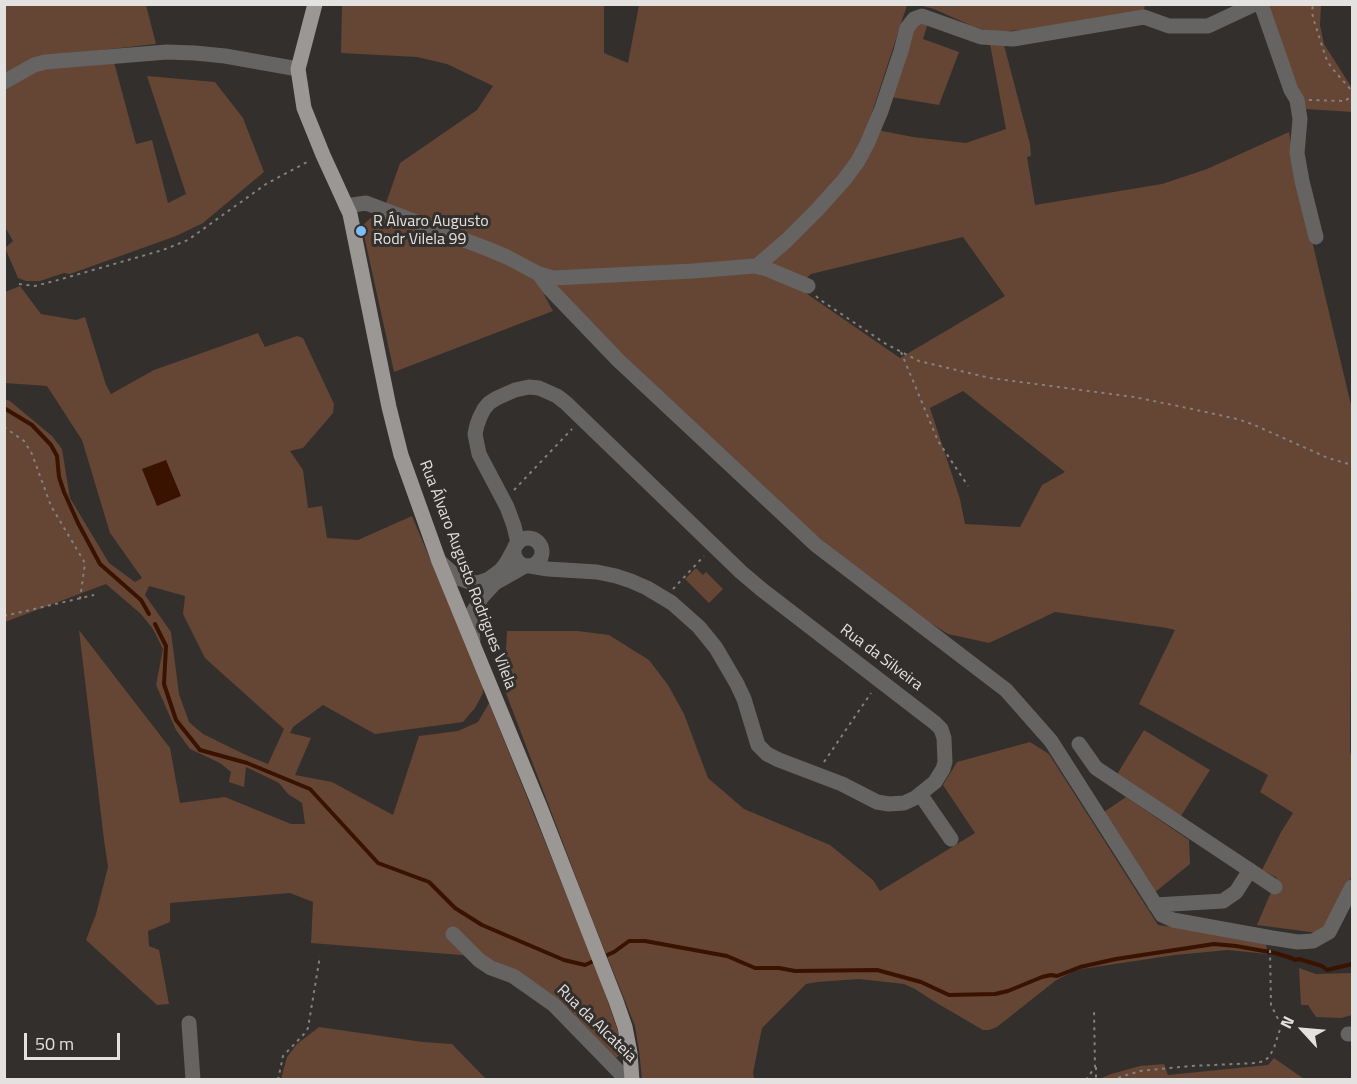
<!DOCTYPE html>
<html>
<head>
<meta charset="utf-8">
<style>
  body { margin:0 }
  #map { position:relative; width:1357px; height:1084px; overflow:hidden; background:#322f2d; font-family:"Titillium Web",sans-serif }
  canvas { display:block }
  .frame { position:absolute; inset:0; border:6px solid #e4e2e1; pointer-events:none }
  .north { position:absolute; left:1273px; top:1000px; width:60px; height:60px; -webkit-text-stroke:4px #322f2d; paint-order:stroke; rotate:296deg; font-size:16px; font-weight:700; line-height:24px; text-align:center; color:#e4e2e1 }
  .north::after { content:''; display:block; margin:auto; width:21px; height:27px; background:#e4e2e1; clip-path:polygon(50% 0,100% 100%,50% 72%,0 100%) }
  .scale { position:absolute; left:24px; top:1033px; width:96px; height:27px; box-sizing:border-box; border:3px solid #e4e2e1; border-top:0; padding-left:8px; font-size:18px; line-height:21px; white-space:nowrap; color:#e4e2e1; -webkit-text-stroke:4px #322f2d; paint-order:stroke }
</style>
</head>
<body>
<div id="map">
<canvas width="1357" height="1084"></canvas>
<div class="frame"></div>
<div class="north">N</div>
<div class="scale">50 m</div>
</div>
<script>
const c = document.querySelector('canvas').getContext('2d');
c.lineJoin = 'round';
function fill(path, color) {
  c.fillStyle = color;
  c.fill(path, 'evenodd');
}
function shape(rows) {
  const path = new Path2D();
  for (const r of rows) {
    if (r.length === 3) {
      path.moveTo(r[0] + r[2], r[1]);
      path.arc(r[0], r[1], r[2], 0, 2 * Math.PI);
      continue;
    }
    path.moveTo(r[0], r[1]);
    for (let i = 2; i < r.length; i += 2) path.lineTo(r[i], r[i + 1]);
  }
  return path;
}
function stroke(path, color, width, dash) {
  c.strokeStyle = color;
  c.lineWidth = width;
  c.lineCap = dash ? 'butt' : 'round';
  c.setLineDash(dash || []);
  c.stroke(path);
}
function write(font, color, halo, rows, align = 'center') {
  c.font = font + ' "Titillium Web",sans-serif';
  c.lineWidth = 6;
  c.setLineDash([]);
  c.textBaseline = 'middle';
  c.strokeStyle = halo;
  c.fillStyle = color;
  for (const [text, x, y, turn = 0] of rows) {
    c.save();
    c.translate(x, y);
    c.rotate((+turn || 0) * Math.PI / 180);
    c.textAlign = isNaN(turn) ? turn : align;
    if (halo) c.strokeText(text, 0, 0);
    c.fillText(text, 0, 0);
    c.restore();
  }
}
const green = shape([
  [5,5,146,5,156,44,46,56,5,77],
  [342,5,604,5,604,53,628,63,639,5,907,5,867,128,913,137,966,143,1006,129,990,44,1004,45,1030,144,1031,156,1027,157,1035,205,1162,184,1207,169,1289,132,1294,165,1352,409,1350,751,1352,760,1352,875,1325,929,1318,933,1257,925,1277,878,1262,870,1281,832,1293,813,1260,792,1268,775,1139,704,1175,630,1167,628,1055,612,989,643,948,634,898,603,794,517,555,290,556,274,385,206,400,163,477,110,493,86,447,64,417,57,341,53],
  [963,237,1005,296,900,358,797,287,811,274],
  [963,391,1065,472,1042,485,1020,527,965,524,960,499,930,408],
  [919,5,1145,5,1144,10,1023,30,991,32,972,26,934,9],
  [1267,5,1321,5,1320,25,1324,44,1352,88,1352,112,1306,109],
  [928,23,923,39,959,52,939,105,891,97,914,25],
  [114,62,136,144,152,140,168,203,186,194,147,76,215,82,243,118,264,172,203,223,176,236,70,274,64,273,40,281,26,281,18,278,5,248,13,241,5,227,4,89,37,67],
  [377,212,511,263,536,280,553,311,394,372,362,226],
  [20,286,41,314,76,320,85,317,106,385,111,394,154,370,258,333,265,347,297,336,303,338,334,404,333,413,303,448,290,451,303,470,308,508,322,506,327,538,358,540,412,516,483,685,483,693,475,708,463,722,375,734,323,705,293,727,290,733,311,738,295,775,332,782,393,815,419,736,458,731,478,722,489,703,598,973,622,1043,621,1054,616,1058,544,991,486,957,311,943,313,902,290,893,170,903,170,922,148,931,149,946,159,950,169,1004,157,1005,86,940,96,914,108,867,104,840,79,630,170,748,180,803,225,797,291,824,305,824,302,803,288,794,279,783,246,767,244,787,229,782,231,772,220,763,190,749,176,730,156,685,163,649,153,629,141,614,106,584,5,622,5,399,10,401,52,436,62,449,70,498,109,563,135,582,142,578,110,533,82,440,47,386,5,383,5,292],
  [149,586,185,596,183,614,205,658,284,729,268,764,246,755,203,734,189,722,179,694,171,632,145,595],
  [696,568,703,575,706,572,723,589,709,603,685,579],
  [507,631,578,631,609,635,649,660,668,685,684,714,708,778,744,809,830,845,873,880,880,891,975,833,943,785,957,762,1030,742,1049,754,1158,925,1266,941,1267,954,1228,950,1175,955,1075,970,1055,981,997,1027,989,1030,983,1030,935,1002,915,989,904,984,859,979,817,982,806,984,762,1028,753,1073,754,1079,642,1079,639,1050,635,1026,587,906,504,688],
  [1144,730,1210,770,1181,816,1116,776],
  [1126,797,1189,840,1190,864,1154,893,1104,812],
  [1299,968,1316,974,1352,973,1352,1015,1341,1018,1316,1017,1308,1005,1301,1005],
  [319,1027,423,1042,452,1044,486,1079,281,1079,287,1057,297,1044],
  [1274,1058,1304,1079,1099,1079,1111,1074,1140,1066,1164,1064,1168,1075,1268,1065]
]);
const water = shape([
  [166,460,181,496,157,506,142,469]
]);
const stream = shape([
  [4,408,32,425,51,445,57,456,59,477,64,492,78,523,100,564,141,600,149,614],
  [155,624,166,646,164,684,176,720,200,750,247,763,310,789,378,863,429,882,455,908,482,925,564,960,585,965,596,960],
  [603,957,614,952,629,941,645,941,727,956,755,968,779,968,795,971,877,970,921,982,949,995,995,994,1008,991,1042,977,1051,975,1057,976,1080,967,1116,959,1214,944,1236,946,1275,953,1291,958,1295,960,1299,959,1322,966,1327,970,1352,964]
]);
const path = shape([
  [1309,100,1345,101,1352,96,1352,91,1331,67,1326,58,1314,21,1312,12,1313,4],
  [19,284,35,286,58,280,163,250,188,240,266,184,309,161],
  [816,296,819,299,886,344,919,361,990,378,1134,397,1192,409,1237,419,1252,424,1328,458,1352,465],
  [901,352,938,441,968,486],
  [4,427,24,441,32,454,51,506,85,563,80,599],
  [514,490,572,429],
  [673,589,704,556],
  [4,616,94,595],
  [824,762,871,693],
  [1096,1067,1096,1080],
  [278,1080,283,1056,305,1033,308,1028,320,956],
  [1086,1080,1095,1067,1094,1009],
  [1111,1080,1140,1071,1191,1066,1256,1063,1264,1061,1269,1057,1274,1048,1281,1026,1280,1023,1271,1005,1270,950]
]);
const minor = shape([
  [1261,4,1291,90,1297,100,1300,119,1297,153,1302,181,1316,237],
  [4,82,34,65,45,62,167,52,195,53,225,56,298,69],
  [346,206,366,203,488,249,507,257,539,274,553,278,693,271,755,266,767,269,808,286],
  [757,266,787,240,817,210,844,180,858,161,867,144,881,111,901,51,907,28,914,19,922,16,981,37,1013,39,1144,17,1169,26,1208,26,1255,4],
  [539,274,549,288,618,360,816,545,1006,690,1051,741,1162,915,1173,920,1272,938,1298,942,1313,941,1329,932,1352,887],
  [528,552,14],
  [518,543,514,526,507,507,479,454,475,434,477,425,480,417,484,409,489,403,497,398,515,390,529,387,539,388,557,396,566,403,741,572,761,589,935,723,941,729,944,738,945,762,943,769,935,782,915,798,904,803,889,804,877,802,842,784,779,760,767,754,758,745,744,699,737,684,716,648,699,627,672,603,647,588,631,581,616,576,597,572,548,569,530,566],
  [438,560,458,578,469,582,478,583,489,579,501,570,507,562,515,547],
  [473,640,471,621,473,612,482,597,495,583,525,566],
  [1079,744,1096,768,1275,887],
  [920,794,951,839],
  [1155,905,1223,901,1236,892,1250,870],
  [453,934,479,960,491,968,513,976,523,983,554,1005,627,1080],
  [189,1023,193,1080],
  [1348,1034,1352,1034]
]);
const major = shape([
  [315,4,298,69,304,108,323,155,350,214,389,407,401,455,440,564,540,807,616,1001,625,1027,630,1053,632,1080]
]);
const markers = [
  [361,231,6,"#7fbdfa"]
];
const poiNames = [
  ["R Álvaro Augusto",373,222],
  ["Rodr Vilela 99",373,240]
];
const streetNames = [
  ["Rua Álvaro Augusto Rodrigues Vilela",467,575,69],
  ["Rua da Silveira",881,658,37],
  ["Rua da Alcateia",596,1024,44]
];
fill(green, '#654534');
fill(water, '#3a1200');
stroke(stream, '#3a1200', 4);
stroke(path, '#83807f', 2, [3, 4.5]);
stroke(minor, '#656463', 15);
stroke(major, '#9a9795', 15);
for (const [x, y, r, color] of markers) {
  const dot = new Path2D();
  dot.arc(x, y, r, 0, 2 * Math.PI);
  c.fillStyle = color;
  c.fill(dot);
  stroke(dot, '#322f2d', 2);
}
write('16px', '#e4e2e1', '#322f2d', poiNames, 'left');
write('16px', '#e4e2e1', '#322f2d', streetNames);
</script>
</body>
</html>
